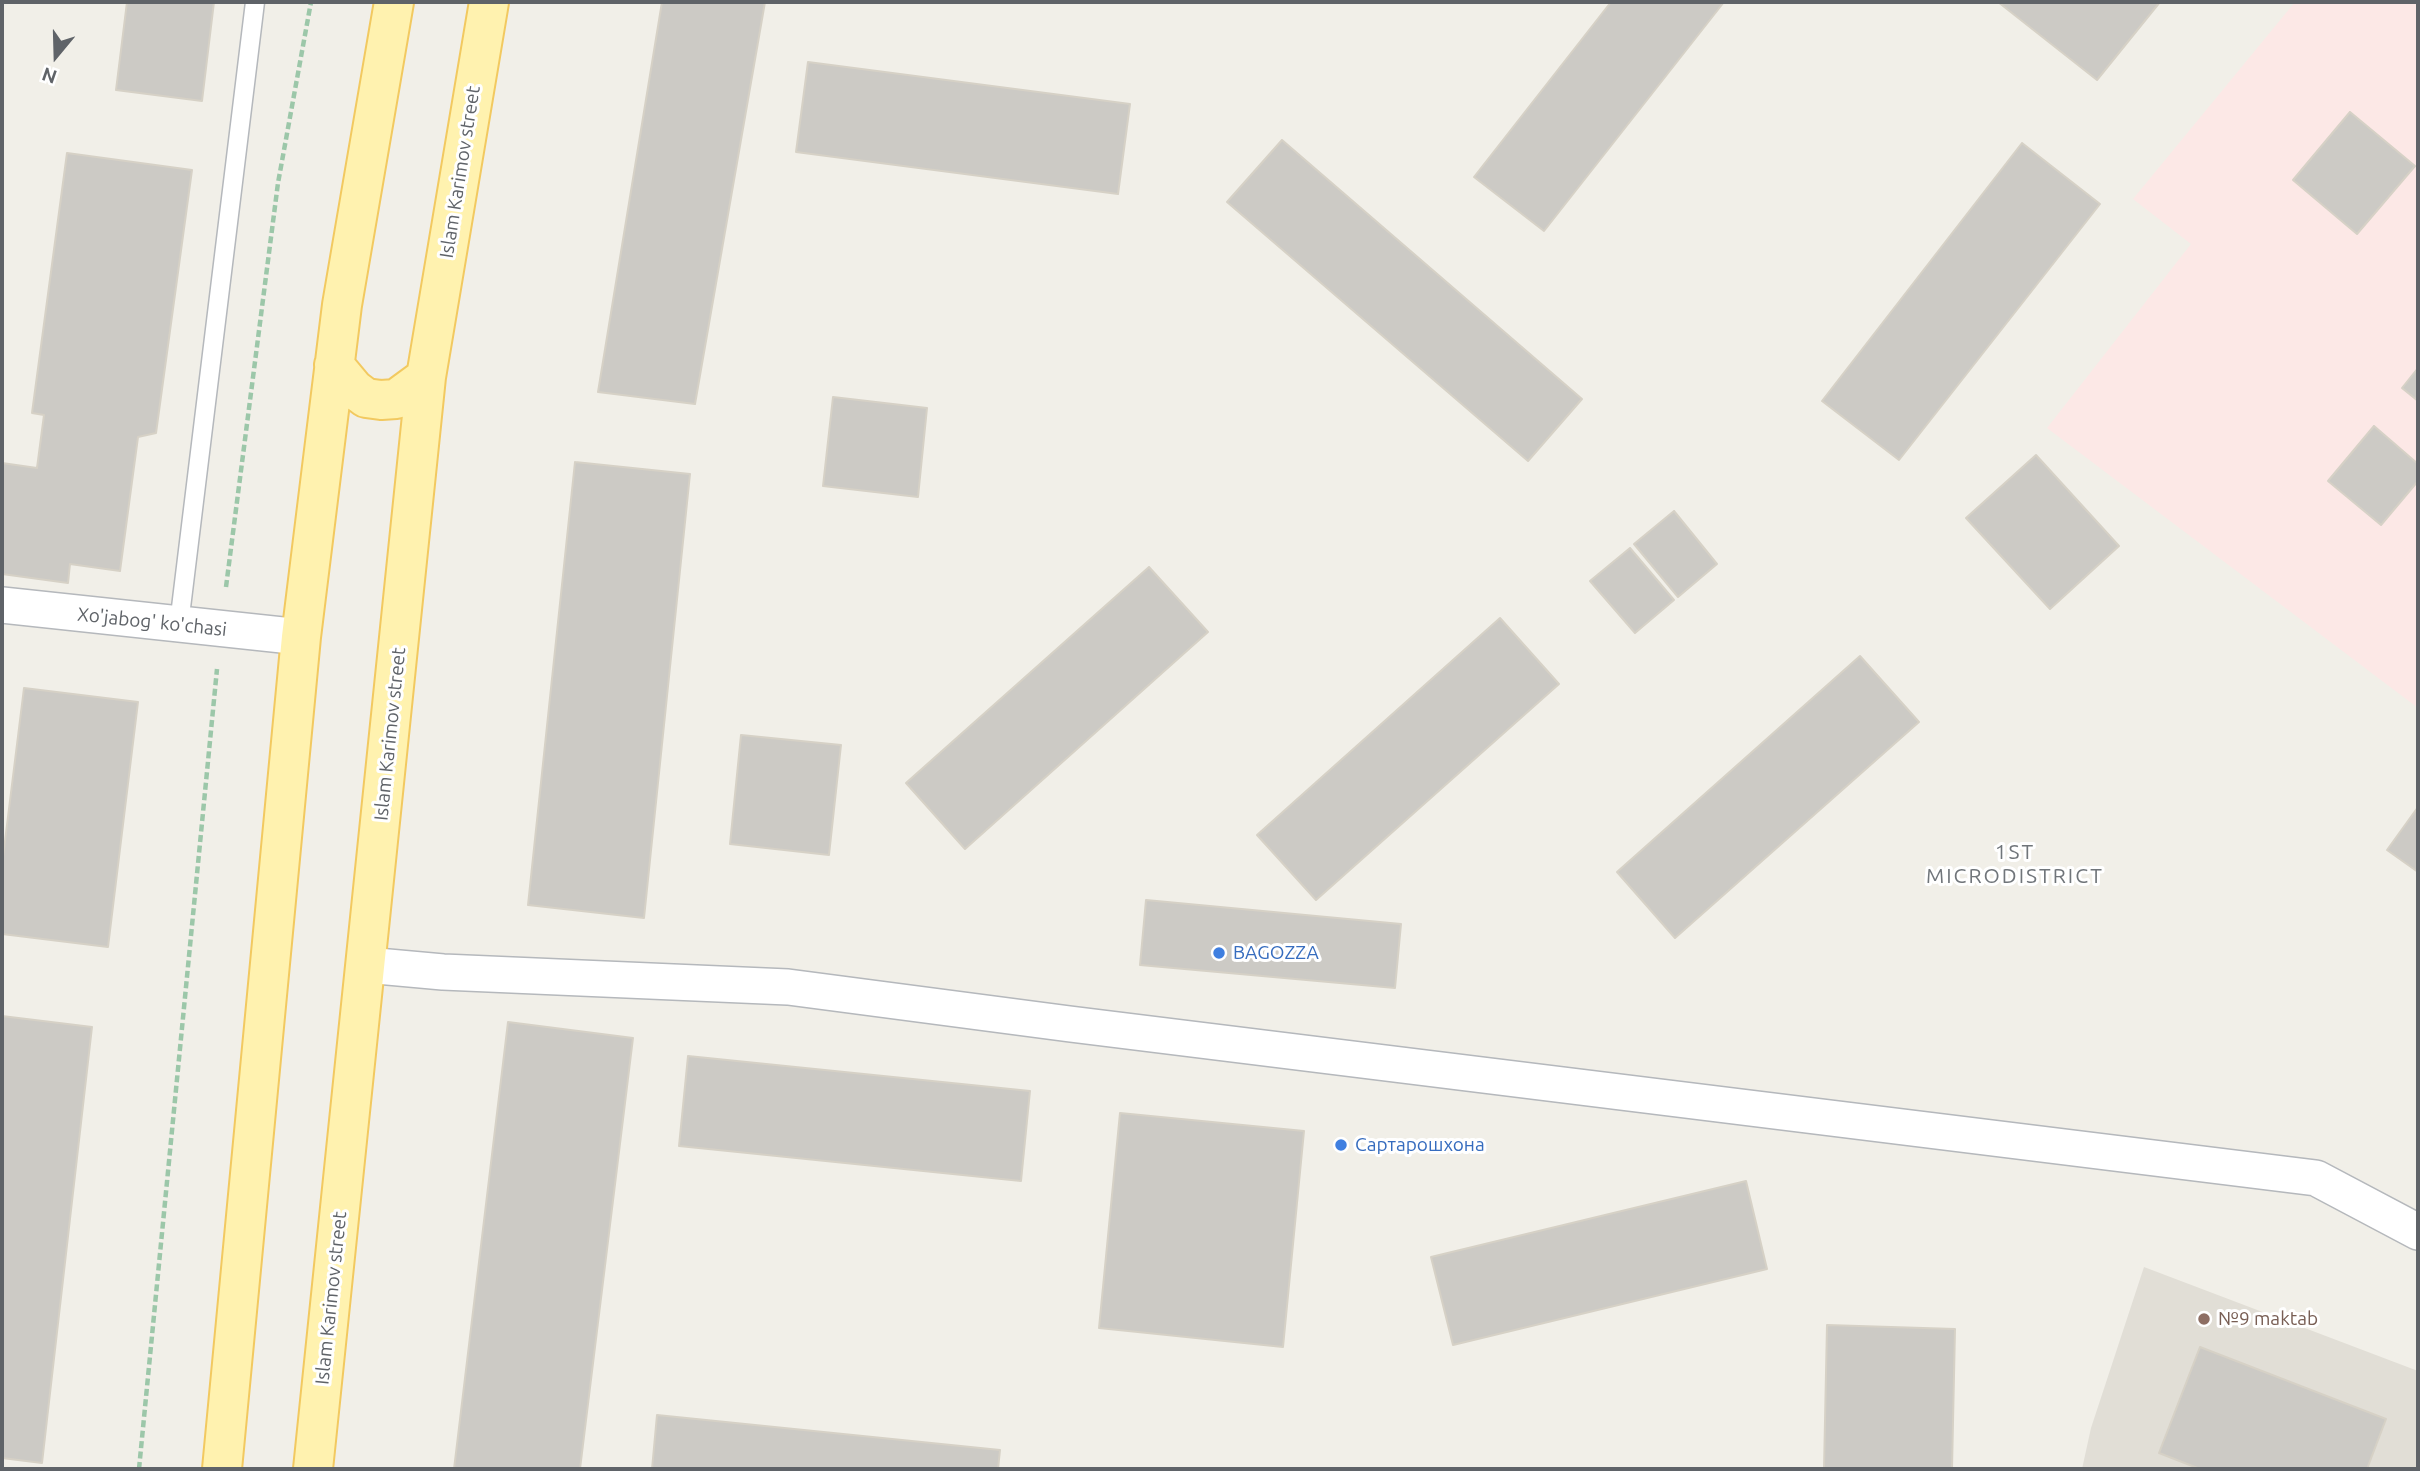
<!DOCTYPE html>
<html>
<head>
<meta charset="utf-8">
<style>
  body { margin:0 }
  #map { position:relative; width:2420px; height:1471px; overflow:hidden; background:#f1efe8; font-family:Ubuntu,sans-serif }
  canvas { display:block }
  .frame { position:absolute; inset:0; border:4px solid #5f6368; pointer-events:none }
  .north { position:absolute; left:21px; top:21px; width:70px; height:70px; -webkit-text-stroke:5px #fff; paint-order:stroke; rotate:199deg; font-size:19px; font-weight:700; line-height:28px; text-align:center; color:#5f6368 }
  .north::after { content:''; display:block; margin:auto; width:24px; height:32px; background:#5f6368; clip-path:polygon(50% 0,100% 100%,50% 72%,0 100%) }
</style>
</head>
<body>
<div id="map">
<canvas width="2420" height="1471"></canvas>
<div class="frame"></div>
<div class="north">N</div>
</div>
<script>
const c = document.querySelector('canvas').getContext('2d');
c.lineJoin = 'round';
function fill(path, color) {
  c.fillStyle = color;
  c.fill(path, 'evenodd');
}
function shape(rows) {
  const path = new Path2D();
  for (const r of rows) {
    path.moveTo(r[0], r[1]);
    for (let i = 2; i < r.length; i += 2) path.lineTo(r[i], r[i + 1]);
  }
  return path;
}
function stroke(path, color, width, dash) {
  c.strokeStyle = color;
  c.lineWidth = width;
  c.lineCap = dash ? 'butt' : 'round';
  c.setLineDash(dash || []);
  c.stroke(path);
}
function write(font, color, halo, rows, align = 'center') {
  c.font = font + ' Ubuntu,sans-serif';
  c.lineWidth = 6;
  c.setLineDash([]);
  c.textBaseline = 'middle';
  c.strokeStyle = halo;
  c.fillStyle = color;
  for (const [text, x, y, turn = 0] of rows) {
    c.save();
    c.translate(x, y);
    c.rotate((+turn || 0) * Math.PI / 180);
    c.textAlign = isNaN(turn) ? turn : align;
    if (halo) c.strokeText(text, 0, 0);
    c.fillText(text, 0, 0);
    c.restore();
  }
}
const education = shape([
  [2144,1267,2418,1371,2418,1469,2082,1469,2091,1428]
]);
const medical = shape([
  [2295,2,2418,2,2418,708,2047,428,2191,244,2133,199]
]);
const building = shape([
  [127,2,214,2,202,101,116,90,127,2],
  [662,2,765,2,695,404,598,392,662,2],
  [1611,2,1724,2,1544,231,1474,177,1611,2],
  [1998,2,2160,2,2097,80,1998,2],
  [808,62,1130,104,1118,194,796,152,808,62],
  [2350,112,2415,166,2357,234,2293,180,2350,112],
  [1282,140,1582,399,1528,461,1227,202,1282,140],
  [2022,143,2100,204,1899,460,1822,401,2022,143],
  [67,153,192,170,156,433,138,437,120,571,70,564,68,583,2,574,2,463,37,468,44,415,32,413,67,153],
  [2418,368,2418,401,2402,388,2418,368],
  [833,397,927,408,918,497,823,486,833,397],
  [2374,426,2418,464,2418,481,2381,525,2328,481,2374,426],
  [2036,455,2119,546,2050,609,1966,518,2036,455],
  [575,462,690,474,644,918,528,905,575,462],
  [1674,511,1717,564,1678,597,1634,544,1674,511],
  [1630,548,1674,600,1635,633,1590,581,1630,548],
  [1149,567,1208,632,965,849,906,783,1149,567],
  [1500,618,1559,684,1316,900,1257,835,1500,618],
  [1860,656,1919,722,1675,938,1617,872,1860,656],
  [24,688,138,702,108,947,2,934,2,865,24,688],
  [741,735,841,745,829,855,730,844,741,735],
  [2418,807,2418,872,2387,850,2418,807],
  [1146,900,1401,924,1395,988,1140,965,1146,900],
  [2,1016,92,1027,42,1463,2,1458,2,1016],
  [508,1022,633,1038,580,1469,454,1469,508,1022],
  [688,1056,1030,1091,1021,1181,679,1146,688,1056],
  [1120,1113,1304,1131,1283,1347,1099,1328,1120,1113],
  [1746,1181,1767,1269,1453,1345,1431,1257,1746,1181],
  [1827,1325,1955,1329,1952,1469,1824,1469,1827,1325],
  [2200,1347,2386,1419,2367,1469,2200,1469,2159,1453,2200,1347],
  [657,1415,1000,1450,998,1469,652,1469,657,1415]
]);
const path = shape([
  [226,587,278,183,311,2],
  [139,1469,217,669]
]);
const lane = shape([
  [179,624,255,2]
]);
const street = shape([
  [2,605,301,637],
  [366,965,443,972,788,987,1070,1024,2316,1178,2418,1232]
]);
const primary = shape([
  [334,365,354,389,366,398,381,400,396,399,426,377],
  [222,1469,301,637,342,305,394,2],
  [313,1469,426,377,489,2]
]);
const markers = [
  [1219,953,7,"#3f7fe0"],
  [1341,1145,7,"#3f7fe0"],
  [2204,1319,7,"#8d6e63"]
];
const streetNames = [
  ["Islam Karimov street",460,172,-81],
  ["Xo'jabog' ko'chasi",152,622,6],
  ["Islam Karimov street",390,734,-84],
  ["Islam Karimov street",331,1298,-84]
];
const shopNames = [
  ["BAGOZZA",1233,953],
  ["Сартарошхона",1355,1145]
];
const educationNames = [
  ["№9 maktab",2218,1319]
];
const neighbourhoodNames = [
  ["1ST",2015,852],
  ["MICRODISTRICT",2015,876]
];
fill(education, '#e1ded6');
fill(medical, '#fce8e6');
fill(building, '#cccac5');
stroke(building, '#d6d1c6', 2);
stroke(lane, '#b5b8bc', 21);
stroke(street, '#b5b8bc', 38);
stroke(primary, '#f2c960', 42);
stroke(path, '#9cc7a9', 4.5, [7, 3.5]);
stroke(lane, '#fff', 18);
stroke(street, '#fff', 35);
stroke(primary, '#fff2af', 38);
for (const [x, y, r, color] of markers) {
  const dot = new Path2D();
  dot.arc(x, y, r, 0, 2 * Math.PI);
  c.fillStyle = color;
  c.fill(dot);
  stroke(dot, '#fff', 2.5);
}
write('19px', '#5f6368', '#fff', streetNames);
write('19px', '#366cbe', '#fff', shopNames, 'left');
write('19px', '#785e54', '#fff', educationNames, 'left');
c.letterSpacing = '2px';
write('21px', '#70757a', '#fff', neighbourhoodNames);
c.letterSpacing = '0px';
</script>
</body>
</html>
